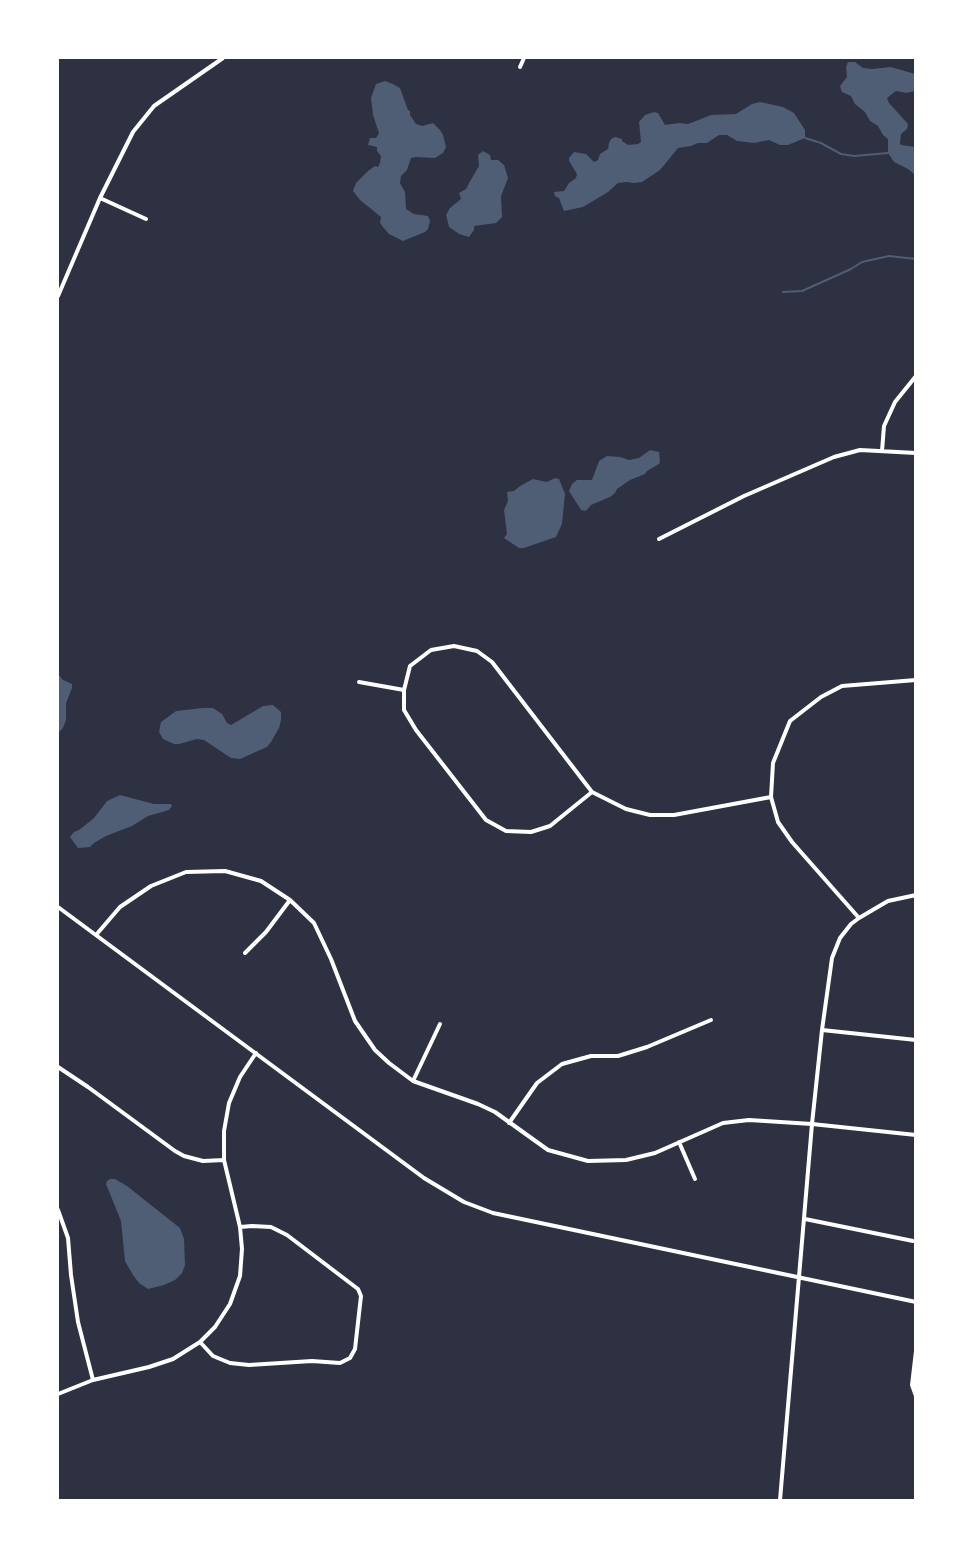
<!DOCTYPE html>
<html>
<head>
<meta charset="utf-8">
<style>
  body { margin:0 }
  #map { position:relative; width:973px; height:1558px; overflow:hidden; background:#2d3142; font-family:"PT Sans Narrow",sans-serif }
  canvas { display:block }
  .frame { position:absolute; inset:0; border:59px solid #fff; pointer-events:none }
</style>
</head>
<body>
<div id="map">
<canvas width="973" height="1558"></canvas>
<div class="frame"></div>
</div>
<script>
const c = document.querySelector('canvas').getContext('2d');
c.lineJoin = 'round';
function fill(path, color) {
  c.fillStyle = color;
  c.fill(path, 'evenodd');
}
function shape(rows) {
  const path = new Path2D();
  for (const r of rows) {
    path.moveTo(r[0], r[1]);
    for (let i = 2; i < r.length; i += 2) path.lineTo(r[i], r[i + 1]);
  }
  return path;
}
function stroke(path, color, width, dash) {
  c.strokeStyle = color;
  c.lineWidth = width;
  c.lineCap = dash ? 'butt' : 'round';
  c.setLineDash(dash || []);
  c.stroke(path);
}
const water = shape([
  [848,62,855,62,863,68,872,69,891,67,915,74,915,91,906,93,896,91,887,98,889,103,908,124,907,129,901,134,900,144,901,145,915,147,915,175,908,169,894,162,888,153,888,139,883,135,878,126,870,121,865,112,855,104,851,96,842,92,840,86,847,77,846,67],
  [385,81,393,84,400,88,408,110,410,111,410,115,416,124,422,126,433,123,440,130,443,135,446,147,443,153,435,158,416,157,411,158,407,170,401,176,400,183,405,192,406,209,414,214,428,216,430,221,428,229,425,232,403,241,389,234,383,227,380,223,381,217,360,200,353,191,356,183,368,171,375,166,378,167,380,163,381,156,377,151,377,147,368,145,370,138,376,138,379,133,373,115,371,98,376,84],
  [760,102,783,107,794,113,805,130,805,138,788,145,780,145,769,140,754,143,737,141,727,135,719,135,707,143,698,143,691,146,678,148,660,170,642,182,634,183,626,182,618,183,608,192,583,207,564,211,559,198,555,196,554,192,564,191,569,183,576,178,577,174,569,161,569,158,574,152,586,154,594,162,598,160,600,154,608,149,609,143,611,139,615,137,622,139,622,141,628,145,638,144,641,142,639,122,645,115,654,112,658,113,665,125,679,123,688,124,711,115,736,114,752,104],
  [483,151,490,155,491,160,498,160,504,165,508,178,501,196,502,217,496,223,474,226,474,230,469,237,459,234,449,227,446,215,450,208,461,199,459,193,466,189,469,183,479,166,478,155],
  [650,450,659,452,660,461,659,464,647,471,645,474,630,480,617,489,615,493,610,497,591,505,586,511,581,510,569,491,572,484,577,480,592,480,599,461,607,456,620,457,629,460,639,458],
  [555,478,559,479,565,494,562,524,556,537,524,548,519,548,504,538,507,534,504,510,508,501,507,492,514,491,520,486,533,479,547,482],
  [58,674,63,680,72,684,72,688,66,703,66,720,63,728,58,733],
  [273,705,281,712,281,720,279,728,271,742,267,747,240,759,231,758,204,740,197,739,179,744,174,744,163,739,159,732,161,722,176,711,203,708,213,708,222,714,227,723,231,725,263,706],
  [120,795,154,804,171,804,172,806,169,810,148,816,132,826,106,836,94,843,90,847,78,848,70,837,74,832,79,830,94,818,107,801],
  [110,1179,115,1179,127,1186,180,1228,184,1239,185,1265,182,1273,175,1280,164,1285,148,1289,139,1283,133,1275,125,1261,121,1221,106,1184,107,1181]
]);
const stream = shape([
  [805,138,821,143,841,154,854,156,888,153],
  [783,292,802,291,851,269,862,262,889,256,916,259]
]);
const minor = shape([
  [520,67,524,58],
  [100,198,146,219],
  [58,296,100,198,133,132,154,106,223,58],
  [882,451,884,426,895,402,916,376],
  [659,539,744,496,834,457,860,450,916,453],
  [359,682,404,690],
  [592,792,550,826,531,832,506,831,486,820,416,730,404,710,404,690,410,666,431,650,454,646,477,651,492,662,592,792,626,809,650,815,674,815,771,797],
  [58,907,424,1178,464,1202,493,1213,916,1302],
  [859,918,792,842,778,822,771,797,773,763,790,721,821,697,842,686,916,680],
  [96,935,120,907,151,886,186,872,225,871,261,881,290,900,314,923,331,959,355,1021,375,1050,389,1063,413,1081,478,1104,495,1112,548,1150,588,1161,626,1160,655,1153,723,1123,749,1120,812,1124,916,1135],
  [245,953,266,932,290,900],
  [822,1030,916,1040],
  [58,1067,88,1087,175,1151,184,1156,203,1161,224,1160],
  [413,1081,440,1024],
  [509,1123,537,1083,562,1064,591,1056,618,1056,647,1047,711,1020],
  [679,1142,695,1179],
  [58,1210,68,1238,71,1275,78,1322,93,1380],
  [805,1219,913,1241],
  [200,1342,213,1356,230,1363,249,1365,312,1361,340,1363,350,1358,355,1349,361,1296,358,1289,287,1235,271,1227,252,1226,240,1227],
  [916,1351,912,1385,916,1396],
  [58,1394,93,1380,149,1367,173,1359,200,1342,215,1327,230,1304,240,1276,242,1249,240,1227,224,1160,224,1131,229,1103,240,1077,256,1053],
  [780,1500,812,1124,822,1030,832,958,840,938,851,924,859,918,888,901,916,895]
]);
fill(water, '#4f5d75');
stroke(stream, '#4f5d75', 2);
stroke(minor, '#fff', 4);
</script>
</body>
</html>
